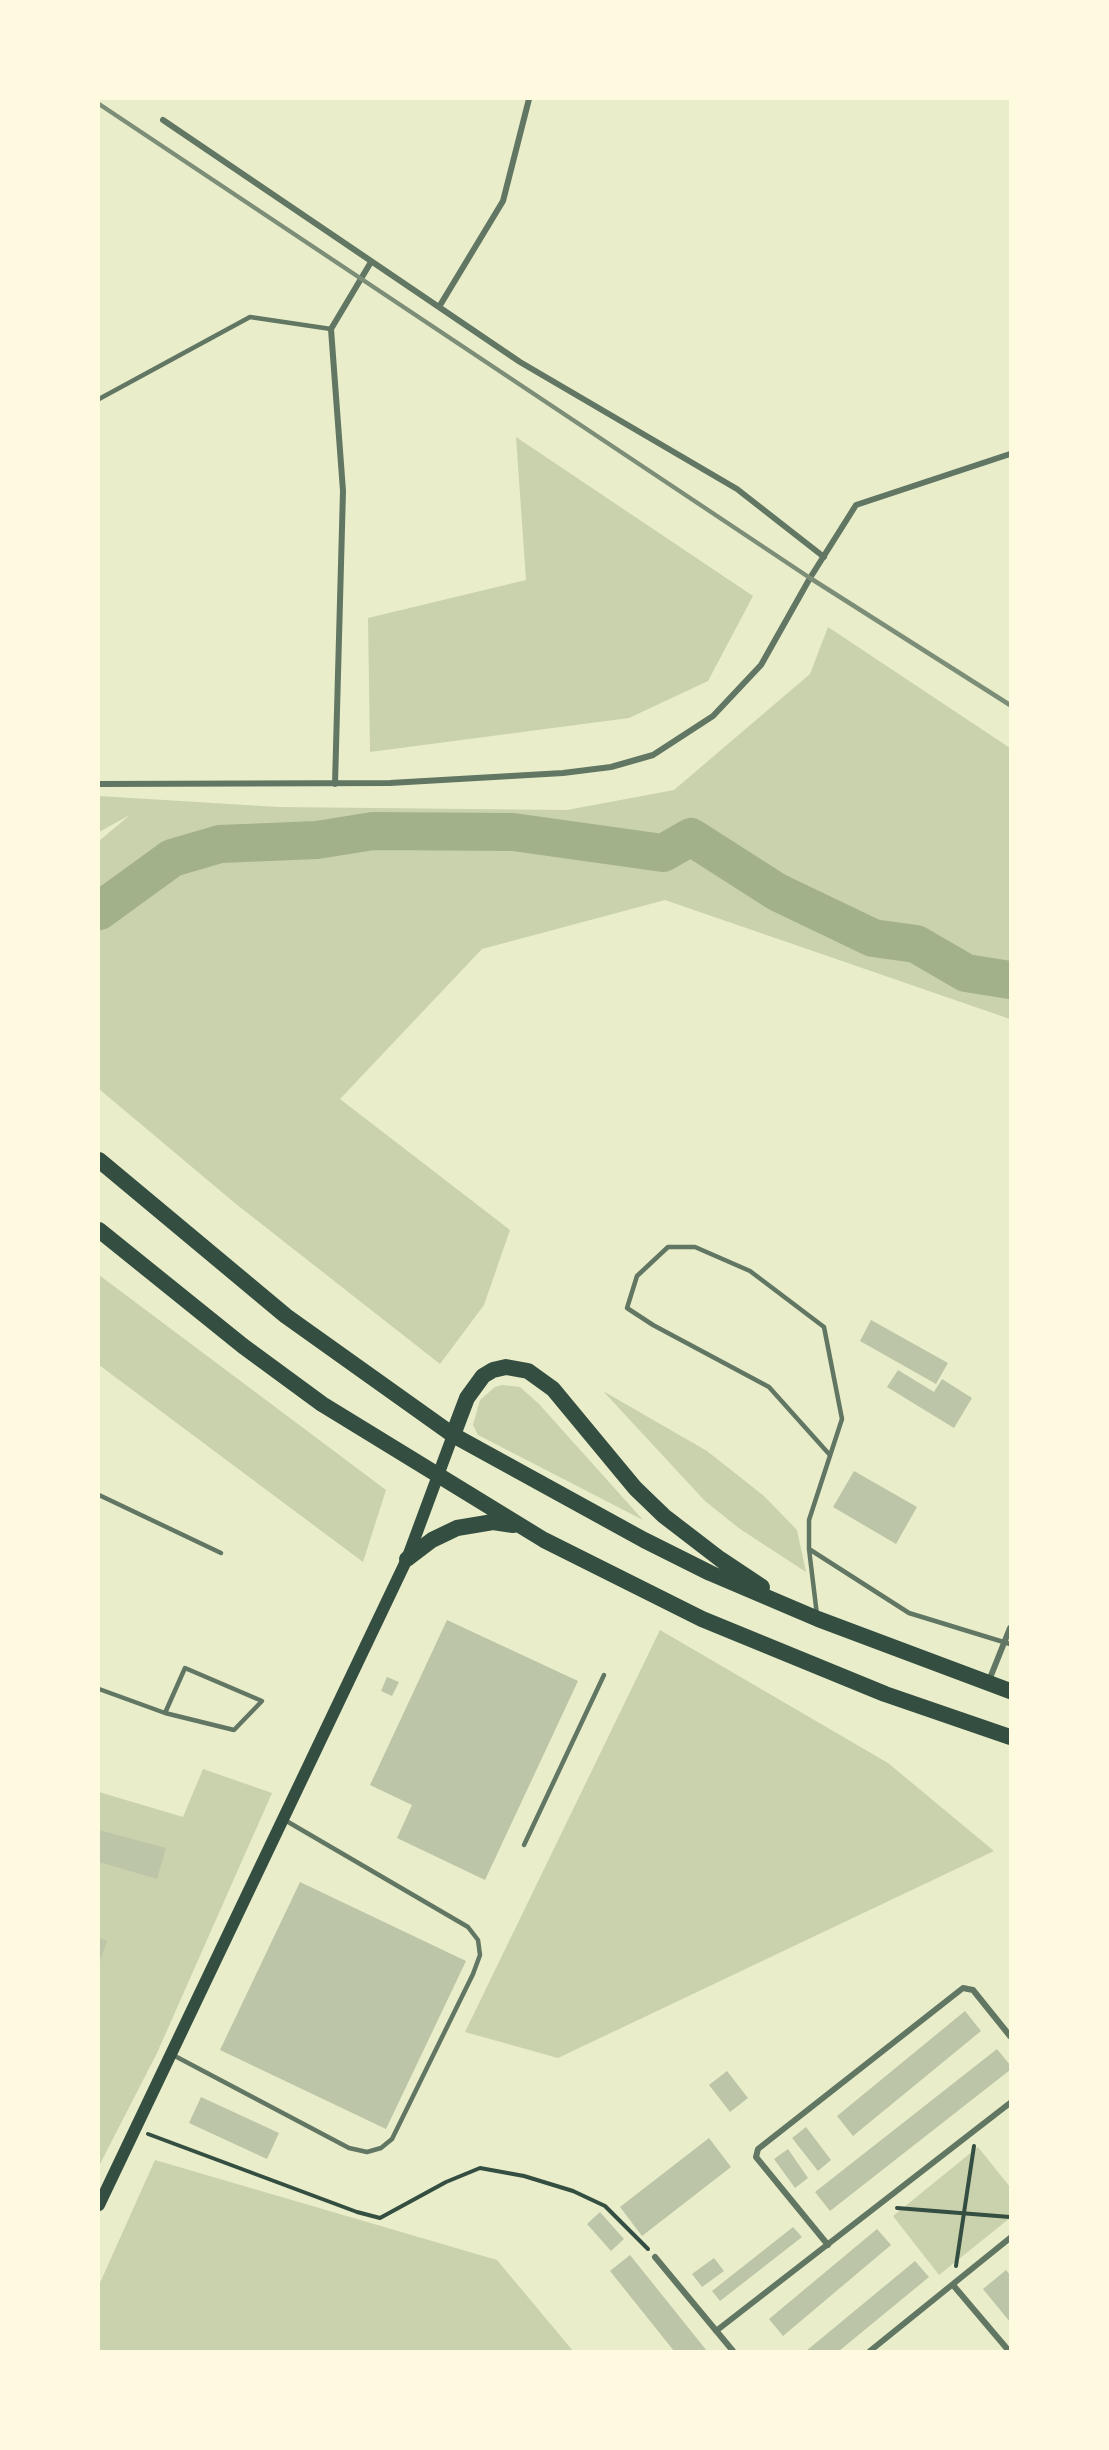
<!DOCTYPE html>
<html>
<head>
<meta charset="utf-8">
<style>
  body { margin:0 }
  #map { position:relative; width:1109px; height:2450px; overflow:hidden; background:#e9edc9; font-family:"Source Sans 3",sans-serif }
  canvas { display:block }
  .frame { position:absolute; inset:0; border:100px solid #fefae0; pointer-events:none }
</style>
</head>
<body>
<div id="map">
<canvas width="1109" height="2450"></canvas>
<div class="frame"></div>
</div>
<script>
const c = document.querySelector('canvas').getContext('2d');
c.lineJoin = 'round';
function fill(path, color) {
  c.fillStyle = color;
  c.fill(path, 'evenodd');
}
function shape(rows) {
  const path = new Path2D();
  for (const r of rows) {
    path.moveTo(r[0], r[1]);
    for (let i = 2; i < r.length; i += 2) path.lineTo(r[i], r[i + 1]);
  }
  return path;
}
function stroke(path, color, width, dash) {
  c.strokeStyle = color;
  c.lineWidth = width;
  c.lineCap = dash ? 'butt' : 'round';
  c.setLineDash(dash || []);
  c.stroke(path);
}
const green = shape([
  [516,437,753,596,708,681,629,718,370,752,368,618,526,580],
  [828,627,1010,748,1010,1019,665,900,482,949,340,1099,510,1230,484,1305,440,1364,236,1204,99,1089,99,841,130,815,99,832,99,796,278,807,567,810,674,790,810,674],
  [99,1275,386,1490,363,1562,99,1365],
  [502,1385,520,1387,539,1404,643,1520,478,1435,473,1425,480,1400,495,1387],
  [603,1391,707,1451,764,1496,797,1530,806,1572,740,1529,705,1501],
  [660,1630,888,1763,994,1851,558,2058,465,2032],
  [203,1769,272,1793,157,2053,99,2166,99,1792,183,1817],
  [978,2147,1010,2187,1010,2218,939,2275,893,2216],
  [155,2160,497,2260,573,2351,99,2351,99,2285]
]);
const river = shape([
  [99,911,172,858,220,844,317,840,373,831,513,832,663,853,691,837,777,892,873,938,916,944,966,973,1010,980]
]);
const building = shape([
  [871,1320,948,1363,936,1384,860,1341],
  [898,1370,934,1392,942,1379,972,1398,954,1428,887,1387],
  [854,1471,917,1507,896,1544,833,1507],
  [447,1620,578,1681,485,1880,397,1838,412,1805,370,1785],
  [387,1677,399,1682,392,1696,381,1691],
  [99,1830,166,1848,157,1879,99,1862],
  [300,1882,466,1961,386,2129,220,2050],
  [99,1938,107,1941,99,1963],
  [965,2011,981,2031,853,2136,837,2116],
  [997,2049,1010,2065,1010,2070,830,2211,815,2192],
  [727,2071,748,2098,730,2112,709,2085],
  [201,2097,279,2133,267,2159,189,2123],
  [806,2127,831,2160,818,2171,792,2138],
  [709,2138,731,2167,642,2236,620,2207],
  [788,2149,808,2178,795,2188,774,2159],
  [600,2212,624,2239,611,2251,587,2224],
  [793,2227,802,2237,720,2301,712,2291],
  [877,2229,891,2245,783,2336,769,2319],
  [630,2255,707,2351,674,2351,610,2271],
  [714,2258,724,2271,702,2287,692,2274],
  [915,2261,929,2277,839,2351,806,2351],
  [1006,2270,1010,2275,1010,2322,983,2289]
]);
const path = shape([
  [148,2134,357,2212,380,2218,446,2182,480,2168,524,2176,573,2191,605,2206,648,2249],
  [897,2208,1010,2217],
  [956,2266,974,2146]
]);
const service = shape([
  [99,399,250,317,331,329],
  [99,1495,221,1553],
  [809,1549,909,1613,1010,1644],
  [817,1615,809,1549,809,1520,842,1419,824,1327,750,1271,695,1247,668,1247,637,1276,627,1308,653,1325,769,1387,829,1454],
  [99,1689,165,1713,234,1730,262,1701,185,1668,165,1713],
  [524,1845,604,1675],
  [173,2055,349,2148,367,2152,381,2148,392,2139,473,1974,480,1955,478,1940,468,1927,283,1819]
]);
const minor = shape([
  [163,120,520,362,737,489,824,557],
  [439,307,503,201,529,99],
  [99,784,390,783,563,773,611,767,653,755,713,716,761,665,810,578,856,505,1010,454],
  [335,784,343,491,331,329,371,262],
  [988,1683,1010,1628],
  [828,2245,756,2157,758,2149,963,1988,973,1990,1010,2036],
  [655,2257,733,2351],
  [953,2285,1009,2351],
  [716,2331,1010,2103],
  [870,2351,1010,2238]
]);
const secondary = shape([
  [99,2205,407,1559,453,1435]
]);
const trunk = shape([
  [99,1160,286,1316,453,1435,644,1540,710,1573,818,1619,1010,1691],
  [99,1230,243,1346,322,1404,544,1540,702,1619,885,1694,1010,1737],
  [453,1435,467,1398,483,1376,493,1370,506,1367,528,1371,553,1389,635,1488,664,1516,720,1559,762,1587],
  [407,1559,432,1540,457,1528,493,1522,513,1525]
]);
const rail = shape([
  [99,104,810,578,1010,705]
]);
fill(green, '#cad2ad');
stroke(river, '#a3b18a', 38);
fill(building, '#bcc5a7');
stroke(path, '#344e41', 4);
stroke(service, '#617663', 4.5);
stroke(minor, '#617663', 6);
stroke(secondary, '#344e41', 12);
stroke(trunk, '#344e41', 16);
stroke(rail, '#7c8e77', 4.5);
</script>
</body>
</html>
